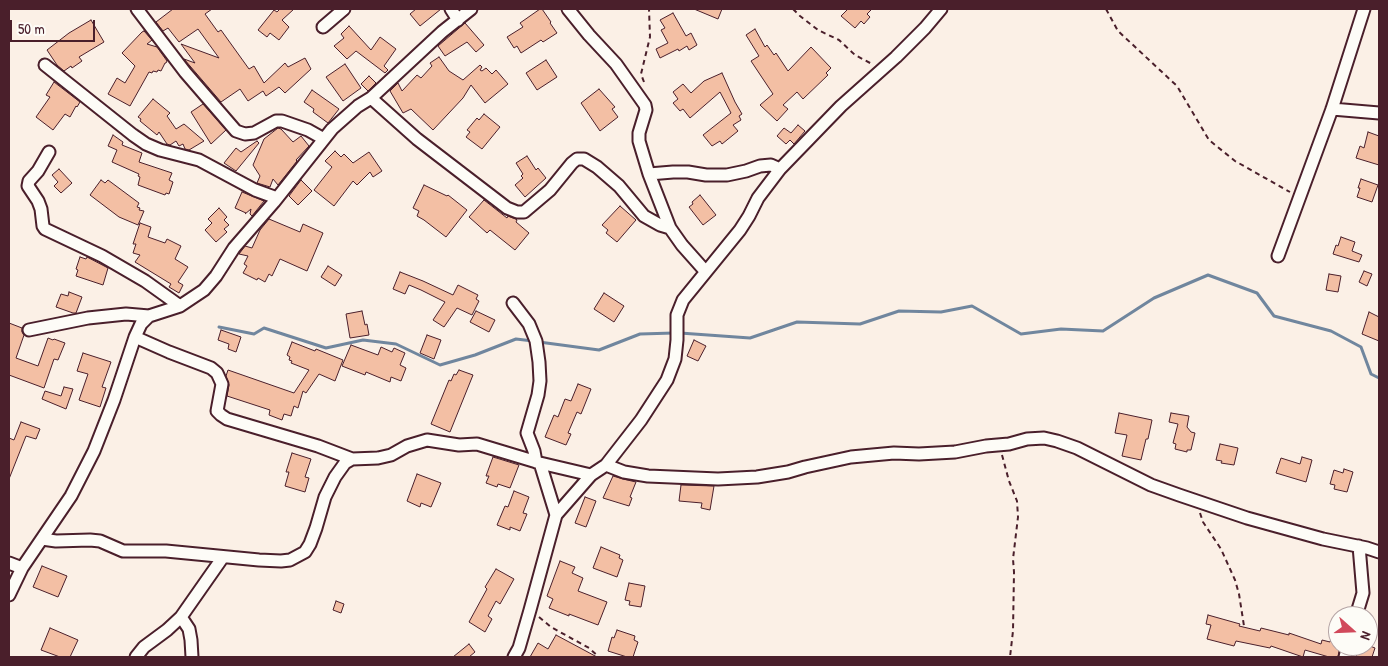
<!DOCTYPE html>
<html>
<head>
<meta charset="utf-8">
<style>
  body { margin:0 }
  #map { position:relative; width:1388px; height:666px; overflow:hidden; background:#fbf0e6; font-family:"Patrick Hand",sans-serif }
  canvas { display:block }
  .frame { position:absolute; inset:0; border:10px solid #4a1f2b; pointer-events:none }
  .north { position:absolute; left:1328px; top:606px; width:50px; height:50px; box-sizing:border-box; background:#fdfcf7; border:1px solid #b5a4a5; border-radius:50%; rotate:110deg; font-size:14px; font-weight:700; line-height:20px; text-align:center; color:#4a1f2b }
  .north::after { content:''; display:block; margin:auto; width:18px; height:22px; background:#d1495b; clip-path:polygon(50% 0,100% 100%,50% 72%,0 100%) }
  .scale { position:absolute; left:10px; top:20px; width:85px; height:22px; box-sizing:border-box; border:2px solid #4a1f2b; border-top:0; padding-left:6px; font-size:15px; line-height:18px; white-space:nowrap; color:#4a1f2b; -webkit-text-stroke:4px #fdfcf7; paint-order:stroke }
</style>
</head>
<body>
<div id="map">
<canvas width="1388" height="666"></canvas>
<div class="frame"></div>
<div class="north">N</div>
<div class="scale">50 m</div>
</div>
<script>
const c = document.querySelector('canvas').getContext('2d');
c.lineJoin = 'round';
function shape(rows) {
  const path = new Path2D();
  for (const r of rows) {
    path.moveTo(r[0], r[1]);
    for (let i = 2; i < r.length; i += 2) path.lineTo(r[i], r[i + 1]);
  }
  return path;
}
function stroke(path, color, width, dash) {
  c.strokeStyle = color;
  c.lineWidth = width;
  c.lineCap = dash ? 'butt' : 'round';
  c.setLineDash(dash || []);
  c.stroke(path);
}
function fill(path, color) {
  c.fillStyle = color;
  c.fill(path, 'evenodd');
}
const stream = shape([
  [219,327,254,334,264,328,326,348,363,340,396,344,440,365,475,355,516,339,533,341],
  [680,333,750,338,797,322,860,324,899,311,941,312,972,306,1021,334,1061,329,1103,331,1154,298,1208,275,1257,293,1274,316,1331,331,1361,347,1371,374,1379,378],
  [539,342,599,350,640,334,674,333]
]);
const building = shape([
  [173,9,212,9,205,14,218,32,221,30,249,69,254,66,264,83,285,63,288,67,305,58,311,69,285,93,279,87,266,96,263,91,248,101,240,89,221,102,184,59,195,63,181,44,219,58,198,29,179,42,168,28,163,31,156,22,173,9],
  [280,9,294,9,282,20,289,27,279,40,270,33,267,37,258,30,274,10,277,12,280,9],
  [416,9,441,9,420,26,410,14,416,9],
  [540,9,542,9,551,22,550,23,557,33,543,42,541,40,521,53,517,46,514,48,507,37,523,27,520,23,540,9],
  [694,9,722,9,718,19,694,9],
  [848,9,872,9,867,14,870,17,864,24,861,21,855,28,841,16,848,9],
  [673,13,686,36,691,33,697,45,689,50,687,46,679,51,678,49,660,58,656,49,668,43,661,30,665,28,660,20,673,13],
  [91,20,104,42,79,57,82,61,72,68,71,66,64,71,57,65,47,50,69,33,91,20],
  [465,23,484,45,476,52,467,42,445,56,438,46,465,23],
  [349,26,371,50,380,37,396,49,384,66,388,70,385,73,356,51,347,59,334,46,344,38,341,34,349,26],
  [755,29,765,47,767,45,774,55,776,53,788,71,811,47,831,68,826,73,828,75,803,99,797,92,783,105,788,109,777,121,760,105,773,94,751,61,759,56,746,35,755,29],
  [144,31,152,40,147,44,157,47,167,61,166,63,165,63,161,71,158,70,157,72,153,71,152,73,149,72,130,106,108,94,117,78,125,83,135,66,122,53,142,32,144,31],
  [439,57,449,71,463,80,480,65,482,67,480,70,482,71,486,68,492,74,496,70,508,84,485,103,471,85,463,98,433,130,411,109,403,113,390,91,398,83,402,91,417,75,421,78,432,66,430,63,439,57],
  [546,60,557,77,537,90,526,73,546,60],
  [345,64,361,88,343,101,326,77,345,64],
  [722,73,735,102,742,114,739,116,741,120,733,125,738,131,722,144,720,141,712,146,703,135,731,113,720,92,690,118,683,109,680,111,673,103,678,99,673,92,683,84,691,93,704,81,722,73],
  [369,76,376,83,368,91,361,84,369,76],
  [54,82,80,102,77,107,76,106,70,117,65,114,53,130,36,117,50,97,46,95,54,82],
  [599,89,615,107,612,109,618,117,600,131,581,103,599,89],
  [312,90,339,109,328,123,313,112,314,109,304,102,312,90],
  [153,99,170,113,167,116,176,129,184,124,204,141,189,150,185,149,183,144,179,146,176,141,170,145,167,144,159,132,157,135,140,121,141,119,138,117,153,99],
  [203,104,226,130,211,144,191,112,203,104],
  [484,114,500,127,482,149,466,137,470,132,467,130,477,118,479,120,484,114],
  [798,125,805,131,794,144,790,140,786,144,777,136,784,128,791,133,798,125],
  [278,128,281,129,293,142,301,136,309,146,296,160,297,161,278,185,273,179,270,187,257,183,260,176,253,165,264,139,278,128],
  [1368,132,1379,136,1379,165,1356,158,1360,146,1364,148,1368,132],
  [113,135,123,142,122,145,142,153,139,162,172,173,169,180,173,182,169,194,166,193,165,195,138,185,140,177,138,176,139,174,112,162,117,150,108,146,113,135],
  [257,141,259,143,236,171,224,163,236,148,241,152,257,141],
  [335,151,341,157,344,154,353,163,369,152,382,171,373,177,370,172,357,185,353,181,334,206,314,190,332,167,325,161,335,151],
  [527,156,536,170,538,168,546,178,525,197,515,185,523,178,521,176,523,174,516,163,527,156],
  [59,169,72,183,61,193,54,186,58,182,52,175,59,169],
  [1361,179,1378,185,1372,202,1357,197,1360,188,1358,188,1361,179],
  [101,180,105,183,108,180,139,203,137,207,140,208,139,210,144,211,138,225,119,217,90,195,101,180],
  [301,180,312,191,298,205,289,196,301,180],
  [424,185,447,196,448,195,467,210,446,237,424,220,417,216,419,211,413,208,424,185],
  [242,192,264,201,252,216,250,214,251,209,245,214,246,213,235,208,242,192],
  [700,195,716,215,703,225,689,207,693,204,692,202,700,195],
  [484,200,507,218,508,216,516,219,517,220,516,222,529,233,515,250,490,230,487,233,469,217,484,200],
  [620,206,636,220,617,242,606,233,608,230,602,225,620,206],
  [219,208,227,217,224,220,229,225,224,229,227,232,216,242,205,230,212,223,208,219,219,208],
  [269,219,300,232,303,224,323,233,307,271,280,259,272,276,269,274,265,282,258,278,257,280,243,273,247,266,244,264,248,256,239,254,245,246,252,248,260,230,269,219],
  [140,223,151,227,148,237,165,243,167,239,181,246,175,259,188,267,178,282,183,285,179,293,169,287,171,284,135,262,140,255,133,253,136,244,133,244,140,223],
  [1341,237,1355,242,1352,251,1362,255,1359,262,1333,254,1336,245,1338,246,1341,237],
  [80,257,86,259,87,257,108,268,103,285,76,276,78,270,76,269,80,257],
  [328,266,342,275,335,286,321,277,328,266],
  [1364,271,1372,274,1367,286,1359,282,1364,271],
  [400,272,423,281,453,295,458,285,478,295,476,299,479,301,472,315,457,308,444,327,433,320,445,302,421,290,409,285,405,294,393,289,400,272],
  [1329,274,1341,276,1338,292,1326,290,1329,274],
  [69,292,82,297,76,313,73,313,56,307,61,294,68,296,69,292],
  [604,293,624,306,614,322,594,309,604,293],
  [362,311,365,325,367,324,369,335,350,338,346,314,362,311],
  [476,311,495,320,489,332,470,322,476,311],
  [1369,312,1379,317,1379,341,1362,334,1369,312],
  [9,323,22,328,22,332,24,335,16,358,38,366,48,338,53,340,54,339,65,343,58,360,54,359,44,388,9,375,9,323],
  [221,330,241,337,236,352,228,349,229,344,218,340,221,330],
  [427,335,441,340,434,359,420,353,427,335],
  [694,340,706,346,698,361,687,356,694,340],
  [292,342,315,351,316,349,343,360,335,381,319,374,306,393,303,391,298,408,294,406,291,416,284,414,282,420,269,415,270,410,227,396,229,385,226,376,228,370,294,393,309,370,291,363,292,361,289,360,290,357,287,355,292,342],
  [351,345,378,355,381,347,392,352,394,348,405,353,400,365,406,368,401,381,391,377,390,382,366,372,365,375,342,366,351,345],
  [83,353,111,362,102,387,106,388,100,407,79,400,88,374,77,371,83,353],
  [459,370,473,375,450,432,431,424,449,380,451,381,454,374,456,375,459,370],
  [578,384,591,389,581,414,577,412,568,433,571,434,566,445,545,437,554,415,558,417,565,399,571,401,578,384],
  [64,387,73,389,66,409,42,399,45,391,61,396,64,387],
  [1119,413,1152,420,1148,439,1146,439,1141,460,1122,456,1127,435,1115,433,1119,413],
  [1171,413,1189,416,1187,427,1191,432,1195,433,1191,450,1187,450,1187,452,1175,449,1176,444,1173,443,1178,424,1169,422,1171,413],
  [21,422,40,429,36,439,26,436,9,479,9,438,14,440,21,422],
  [1220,444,1238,448,1234,465,1221,463,1222,461,1216,460,1220,444],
  [292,453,311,459,305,477,309,478,305,492,285,486,289,472,286,472,292,453],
  [493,457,519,465,510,488,498,484,497,487,486,483,489,476,486,476,493,457],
  [1302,457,1312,460,1306,482,1276,473,1281,458,1300,464,1302,457],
  [1344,469,1353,472,1347,492,1334,489,1335,485,1330,484,1334,470,1343,473,1344,469],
  [417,474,441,483,431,507,421,503,420,507,407,501,417,474],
  [613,476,623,479,636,482,630,497,632,498,629,506,603,498,613,476],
  [681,485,714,486,710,510,701,508,702,503,679,501,681,485],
  [514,491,529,497,523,513,527,514,520,531,510,527,510,530,497,525,505,506,508,507,514,491],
  [585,497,596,501,586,527,575,523,585,497],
  [601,547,620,555,619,558,623,560,617,577,593,568,601,547],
  [560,561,575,567,572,573,583,578,578,591,607,602,598,625,569,614,569,616,549,608,553,599,547,596,560,561],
  [42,566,67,576,58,597,33,587,42,566],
  [496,569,514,579,500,604,496,601,488,616,492,619,485,632,469,622,487,589,485,587,496,569],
  [629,583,645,586,641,607,629,605,630,601,625,600,629,583],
  [336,601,344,604,341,613,333,610,336,601],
  [1208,615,1240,624,1239,626,1260,631,1261,628,1289,635,1289,633,1321,644,1322,640,1330,642,1336,623,1338,623,1338,646,1340,646,1338,657,1329,657,1305,650,1303,657,1271,646,1270,648,1236,641,1234,646,1207,639,1211,625,1206,624,1208,615],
  [50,628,78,640,70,657,60,657,41,650,50,628],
  [617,630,635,636,634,640,638,642,633,657,627,657,608,651,612,637,614,638,617,630],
  [556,635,597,657,530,657,538,643,548,649,556,635],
  [469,644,475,652,469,657,453,657,469,644],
  [1360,646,1370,646,1375,648,1372,657,1356,657,1360,646]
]);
const path = shape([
  [793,9,800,16,818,30,839,40,855,55,872,64],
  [1106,9,1118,31,1177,86,1209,140,1235,161,1290,192],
  [644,82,641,74,650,37,649,9],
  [1002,455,1009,481,1017,501,1018,517,1013,559,1014,572,1013,631,1010,657],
  [1200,513,1203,522,1221,549,1235,580,1239,594,1244,626],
  [539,617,551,627,589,648,599,657]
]);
const minor = shape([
  [137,9,185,72,236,131,245,134,254,133,276,121,282,121,308,130,324,139],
  [451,9,458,20],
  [568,9,589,35,616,64,645,105,646,110,639,133,639,141,649,174,670,228,682,245,706,272],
  [323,27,344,9],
  [45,65,133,135,146,144,160,150,199,160,255,190,277,198],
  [371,98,417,139,507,208,517,212,524,212,550,190,572,163,577,159,584,159,597,167,619,186,644,216,660,225,670,228],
  [1332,109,1379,113],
  [49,152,38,171,29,181,28,186,38,201,41,209,43,226,45,229,102,256,145,281,180,306],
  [649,174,673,172,688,172,706,175,727,175,746,171,760,166,771,165,780,169],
  [1278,256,1332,109,1364,9],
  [513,303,529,324,536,341,539,362,540,381,538,395,527,433,534,451,536,462],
  [29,330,88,318,126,314,149,316],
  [135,337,169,352,211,368,217,373,222,384,217,411,221,415,227,419,318,446,352,459],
  [540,463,556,515],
  [606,465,624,472,648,476,718,479,757,477,788,472,805,467,851,457,894,453,919,454,955,452,986,446,1009,444,1027,439,1044,438,1057,441,1077,448,1151,485,1179,495,1247,518,1323,539,1367,548,1379,552],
  [42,539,56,541,90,540,100,541,123,551,166,551,259,560,281,561,290,560,305,552,310,544,316,528,325,497,335,477,345,463,352,459,378,458,391,455,407,446,427,440,459,445,477,444,540,463,591,475],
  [9,563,22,568],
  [9,595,22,568,71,496,94,451,114,400,135,337,141,324,149,316,180,306,204,290,216,276,234,248,274,202,332,129,358,106,371,98,442,32,471,9],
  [1356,616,1363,593,1359,546],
  [181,617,189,629,191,640,192,657],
  [136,657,144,647,167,630,181,617,223,557],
  [514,657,519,648,530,610,556,515,591,475,606,465,641,420,667,380,675,359,677,340,677,315,683,300,740,230,749,216,758,198,780,169,841,106,896,57,925,28,941,9],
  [1345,657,1348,646]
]);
stroke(stream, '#70869e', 3);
fill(building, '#f3bfa4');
stroke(building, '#4a1f2b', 1);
stroke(minor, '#4a1f2b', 15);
stroke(path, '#4a1f2b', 2, [5, 4]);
stroke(minor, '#fdfcf7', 11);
</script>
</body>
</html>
